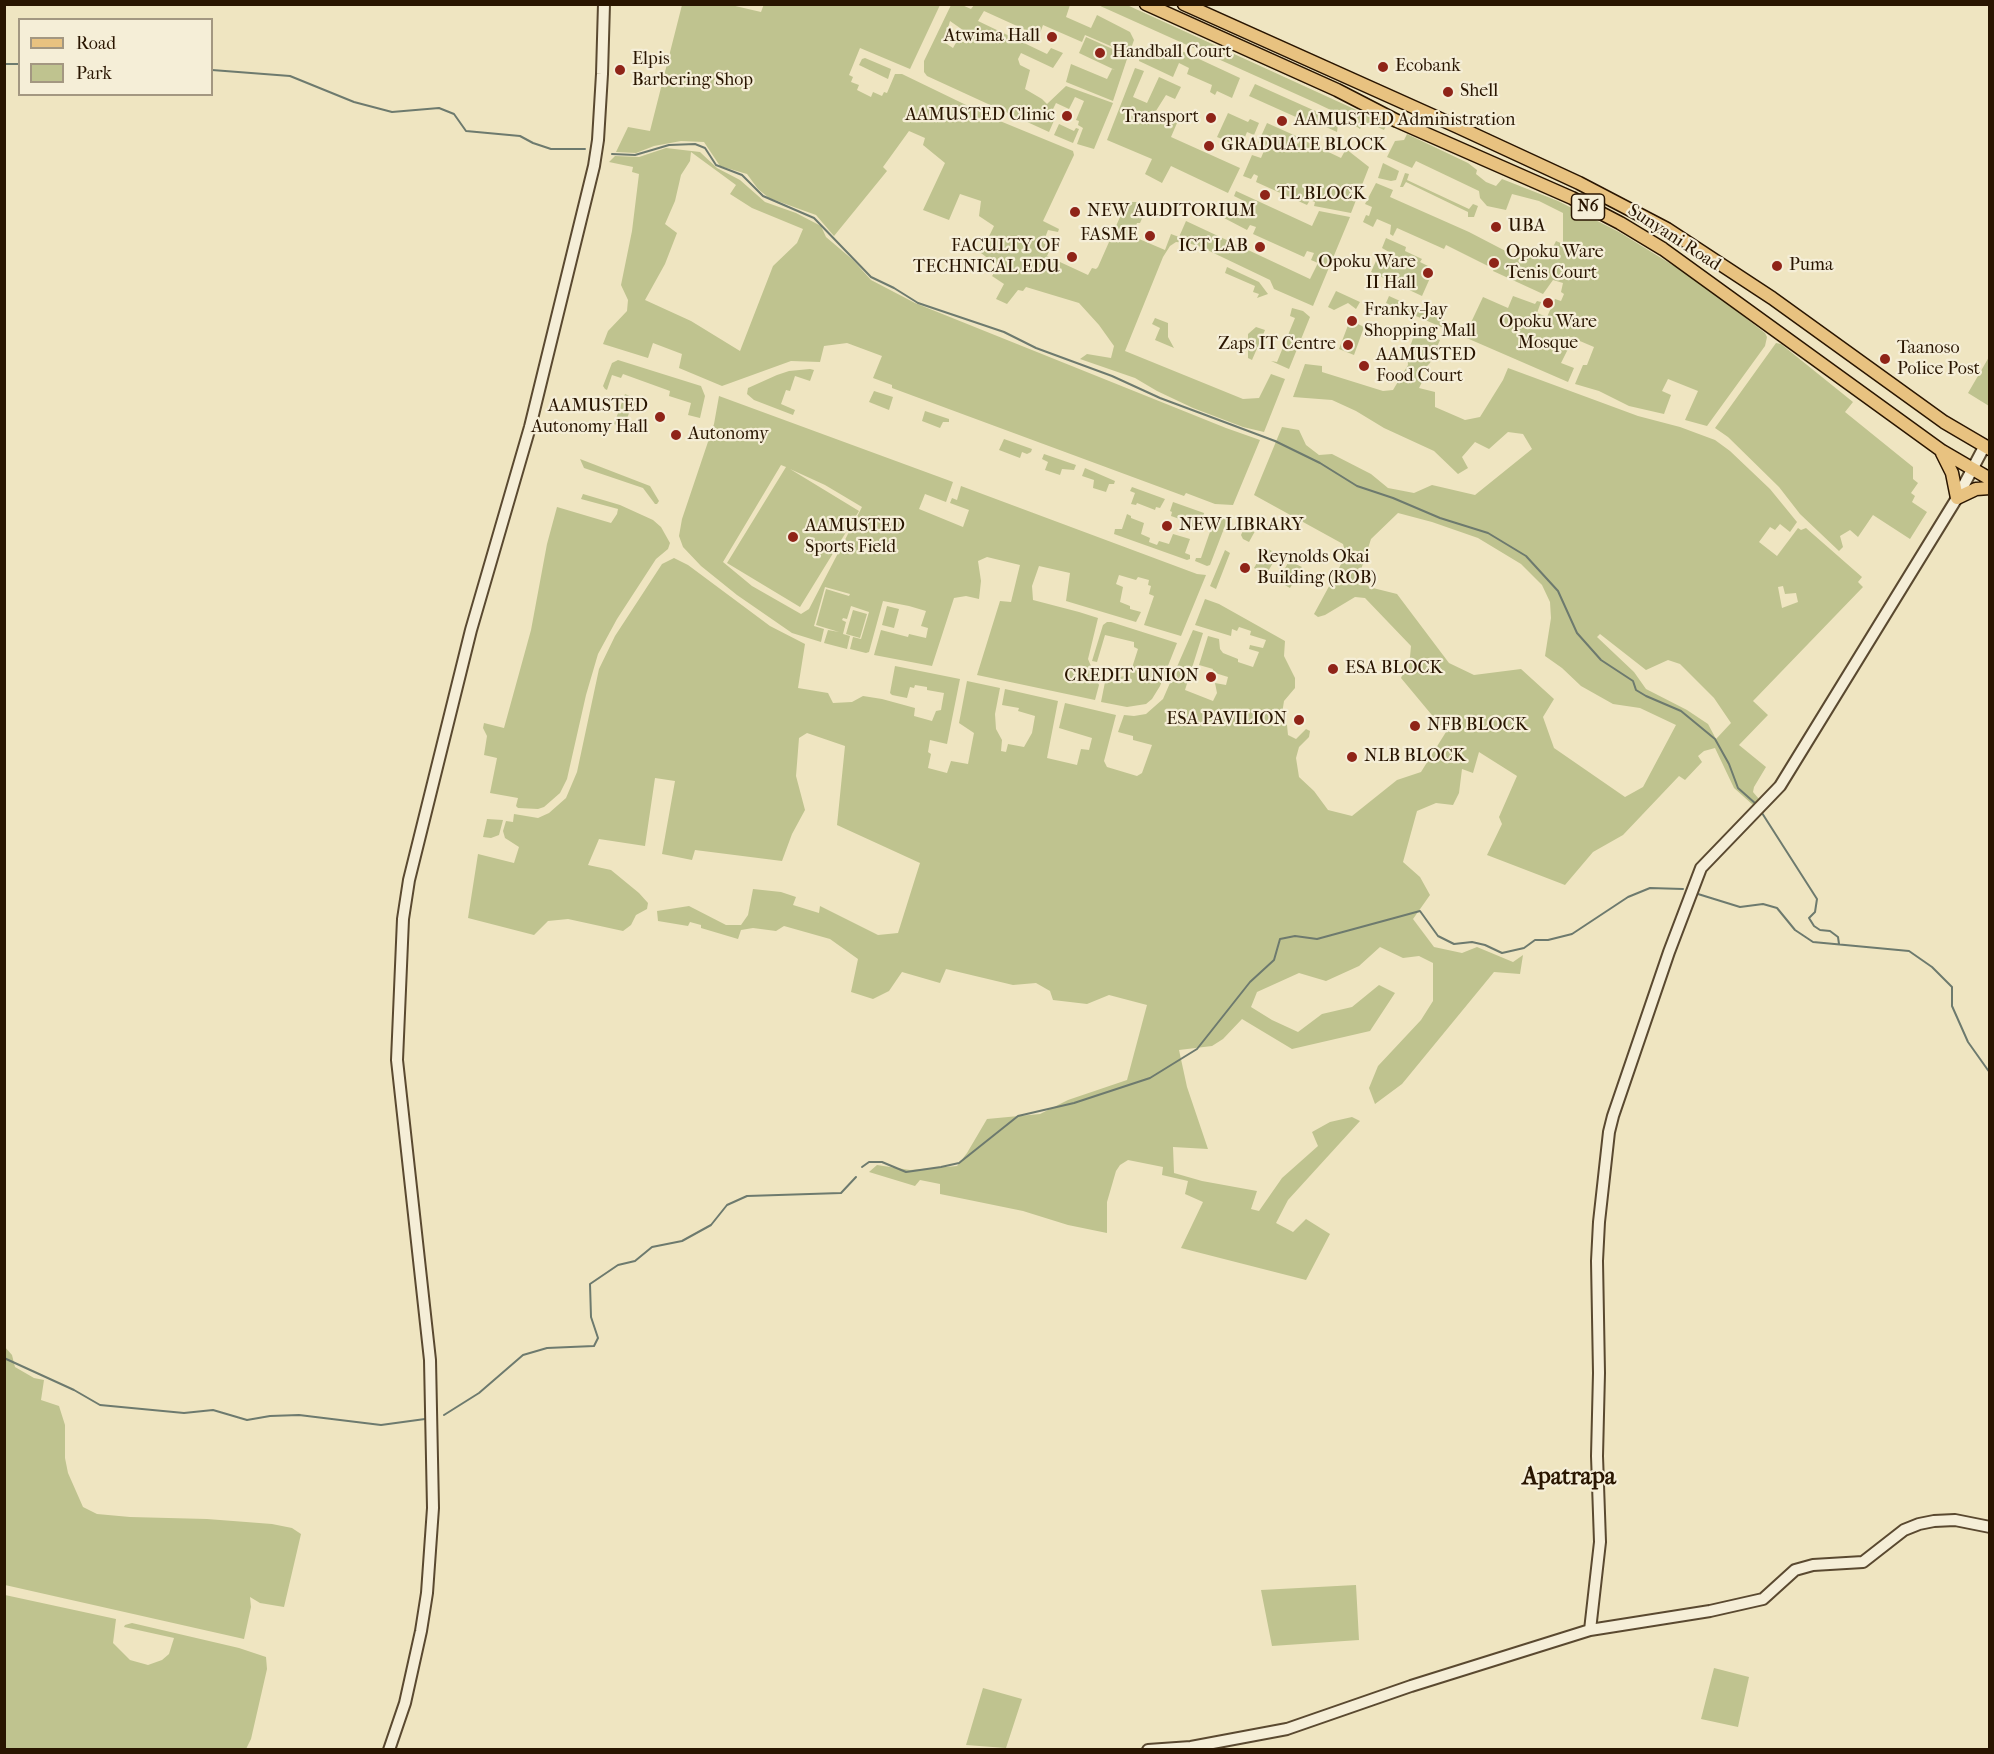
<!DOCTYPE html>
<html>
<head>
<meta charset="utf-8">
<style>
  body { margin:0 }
  #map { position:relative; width:1994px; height:1754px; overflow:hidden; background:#efe5c1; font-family:"IM FELL French Canon",serif }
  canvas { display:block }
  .frame { position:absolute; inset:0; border:6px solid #291500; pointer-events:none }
  .legend { position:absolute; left:18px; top:18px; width:195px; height:78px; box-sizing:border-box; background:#f5eed7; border:2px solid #a39781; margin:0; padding:8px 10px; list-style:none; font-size:18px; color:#291500 }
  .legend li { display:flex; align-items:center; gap:12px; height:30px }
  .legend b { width:30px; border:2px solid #a39781 }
</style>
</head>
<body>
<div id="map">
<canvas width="1994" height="1754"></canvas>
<div class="frame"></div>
<ul class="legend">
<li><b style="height:8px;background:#e8c280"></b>Road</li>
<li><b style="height:16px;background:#bfc38f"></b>Park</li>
</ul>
</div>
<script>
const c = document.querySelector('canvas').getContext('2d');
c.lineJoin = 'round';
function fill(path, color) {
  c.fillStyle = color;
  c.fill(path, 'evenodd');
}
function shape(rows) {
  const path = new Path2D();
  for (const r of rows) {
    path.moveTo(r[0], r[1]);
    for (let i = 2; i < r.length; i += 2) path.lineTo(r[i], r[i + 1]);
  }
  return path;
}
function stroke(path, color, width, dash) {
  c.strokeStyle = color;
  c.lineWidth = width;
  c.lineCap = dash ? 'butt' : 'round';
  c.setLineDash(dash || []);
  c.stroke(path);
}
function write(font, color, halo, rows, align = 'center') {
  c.font = font + ' "IM FELL French Canon",serif';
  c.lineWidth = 4.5;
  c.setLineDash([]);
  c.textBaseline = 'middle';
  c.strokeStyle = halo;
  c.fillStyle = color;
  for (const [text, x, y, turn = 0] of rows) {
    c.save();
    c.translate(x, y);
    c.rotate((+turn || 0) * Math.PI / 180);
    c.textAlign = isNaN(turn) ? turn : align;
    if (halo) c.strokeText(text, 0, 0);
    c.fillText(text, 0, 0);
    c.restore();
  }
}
const green = shape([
  [764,4,940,5,910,69,860,48,849,75,853,77,851,82,859,85,857,90,871,97,873,92,882,96,884,92,887,93,895,74,902,74,995,119,1073,151,1074,155,1043,221,1059,229,1058,232,1048,230,1043,243,1051,247,1047,256,1088,275,1092,268,1096,269,1098,267,1120,217,1123,217,1130,202,1139,202,1144,214,1140,223,1137,223,1132,236,1165,250,1171,234,1179,237,1186,221,1310,279,1318,263,1311,260,1314,253,1307,251,1304,257,1253,234,1256,227,1250,225,1247,230,1224,218,1226,214,1236,218,1244,201,1234,196,1236,191,1312,226,1319,211,1350,217,1313,306,1274,289,1270,280,1201,247,1188,243,1176,242,1170,246,1163,257,1125,351,1243,399,1259,398,1271,374,1285,379,1264,432,1243,427,1193,408,1157,391,1135,378,1080,359,1087,354,1111,358,1114,346,1099,325,1079,303,1026,287,1023,291,1018,290,1007,304,996,299,1004,284,992,276,999,267,981,253,994,226,979,216,981,201,960,194,949,220,923,210,945,163,923,145,925,138,909,131,883,167,887,171,834,236,816,215,769,198,758,189,747,174,720,166,704,142,681,141,654,146,636,153,616,152,628,127,650,131,682,5,731,5,761,12],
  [974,5,983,6,984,4,1070,5,1066,17,1091,28,1097,15,1130,32,1134,40,1129,54,1085,35,1082,42,1043,25,1039,36,984,11,978,21,1047,54,1051,48,1063,53,1053,68,1021,53,1018,59,1020,65,1030,70,1025,89,1042,99,1047,104,1066,86,1113,103,1094,149,1077,144,1083,128,1078,125,1079,121,1076,120,1084,101,1075,97,1069,109,1056,103,1051,113,1056,116,1049,132,927,76,924,72,924,61,951,5,962,5,971,9],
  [950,21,970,35,965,43,958,39,953,48,944,42],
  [1098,5,1127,5,1387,124,1384,130,1369,123,1367,127,1362,125,1360,129,1339,114,1316,103],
  [1086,37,1128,56,1113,101,1066,82,1071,64,1107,79,1112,69,1115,70,1079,53],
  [1157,46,1184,52,1240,78,1232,98,1217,91,1215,95,1210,92,1212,85,1187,74,1189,68,1179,63,1173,77,1139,61,1139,57,1145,50],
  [865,58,891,69,888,79,859,65,862,59],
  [1135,68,1144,71,1133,97,1147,103,1159,77,1181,87,1175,99,1166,95,1154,114,1177,123,1171,137,1240,168,1228,193,1171,166,1162,183,1145,174,1152,159,1107,140],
  [1255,84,1331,118,1338,125,1337,132,1313,121,1309,120,1307,122,1249,96],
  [1228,113,1248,122,1250,119,1259,123,1254,135,1247,132,1241,147,1217,137],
  [1267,123,1296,136,1294,142,1298,144,1301,139,1341,158,1346,149,1369,167,1351,213,1314,206,1315,202,1310,200,1307,205,1256,182,1258,176,1254,174,1251,179,1243,176,1252,155,1261,158,1266,146,1258,143],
  [1059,124,1074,131,1076,128,1079,129,1073,143,1054,135],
  [1407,134,1468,163,1477,170,1476,174,1486,182,1496,186,1502,179,1558,201,1619,232,1697,280,1765,333,1767,337,1765,346,1707,426,1685,420,1698,391,1668,379,1662,391,1671,395,1664,414,1629,406,1599,391,1575,384,1583,365,1587,365,1594,347,1568,336,1563,347,1568,349,1561,363,1574,368,1568,382,1386,303,1389,296,1467,331,1483,297,1508,308,1513,296,1535,304,1537,301,1541,302,1537,313,1547,317,1555,299,1561,301,1564,294,1561,292,1563,283,1553,280,1543,294,1493,271,1494,269,1446,245,1444,249,1397,228,1393,236,1390,234,1391,225,1377,219,1373,227,1363,222,1366,215,1369,216,1372,207,1365,204,1376,183,1393,190,1390,197,1469,232,1519,258,1522,252,1540,259,1544,251,1550,253,1556,241,1563,244,1563,213,1539,201,1512,194,1506,210,1487,206,1480,198,1479,191,1416,161,1412,168,1387,157,1395,141,1404,140],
  [666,148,700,152,717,168,740,180,765,202,796,213,821,226,826,237,853,260,871,280,915,303,1226,428,1260,440,1233,505,1215,504,1186,493,1184,496,892,388,892,385,873,378,882,356,847,343,824,346,820,362,791,361,722,386,679,368,682,354,653,343,648,358,603,344,608,331,627,311,628,300,621,285,632,231,639,174,632,172,633,167,609,162,615,156,639,157],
  [691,152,736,185,730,194,752,208,803,229,797,243,773,266,740,351,691,321,645,300,665,264,677,233,665,224,675,201,681,175,690,161],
  [1383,163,1399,171,1396,180,1391,181,1378,178],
  [1405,173,1409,174,1407,180,1469,209,1473,204,1478,206,1474,217,1468,217,1468,212,1406,182,1403,187,1400,187],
  [1386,238,1406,247,1405,251,1422,259,1420,262,1434,269,1422,296,1371,272,1376,261,1384,264,1389,252,1382,248],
  [1227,267,1259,282,1268,294,1257,298,1259,294,1253,292,1255,286,1225,273],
  [1336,291,1360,302,1356,309,1348,303,1334,310,1328,307],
  [1292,308,1303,311,1310,317,1289,369,1271,361,1277,362,1295,318,1290,316],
  [1155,318,1168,323,1168,337,1174,348,1155,340,1160,328,1152,324],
  [1350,320,1364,327,1354,355,1339,349],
  [1256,327,1265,330,1252,360,1248,358,1248,334],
  [1416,330,1440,340,1430,363,1419,374,1424,378,1419,388,1435,392,1435,407,1465,420,1480,417,1503,380,1508,368,1638,416,1680,427,1715,440,1730,451,1770,489,1797,522,1790,532,1780,524,1775,530,1770,527,1759,542,1777,556,1798,528,1801,530,1806,528,1862,577,1858,582,1863,587,1753,701,1768,715,1739,745,1766,767,1754,787,1753,792,1759,799,1753,805,1734,788,1715,748,1704,751,1698,756,1702,762,1685,780,1679,776,1623,835,1593,852,1565,885,1487,855,1502,824,1499,817,1517,776,1479,752,1473,773,1462,769,1459,793,1453,805,1436,803,1417,811,1403,862,1420,877,1430,895,1413,919,1434,947,1462,953,1477,947,1513,962,1523,955,1520,974,1494,972,1402,1084,1375,1104,1369,1088,1378,1066,1421,1020,1433,1001,1433,963,1419,956,1403,958,1380,947,1359,966,1326,981,1299,973,1257,992,1251,1007,1272,1020,1298,1032,1322,1014,1352,1007,1379,985,1395,993,1370,1031,1292,1049,1242,1019,1223,1039,1212,1046,1179,1050,1187,1087,1208,1149,1173,1147,1174,1173,1202,1181,1257,1191,1251,1209,1259,1211,1282,1178,1318,1146,1312,1132,1330,1122,1352,1117,1360,1121,1288,1200,1276,1223,1293,1232,1306,1219,1330,1234,1306,1280,1181,1248,1203,1202,1185,1194,1188,1181,1162,1175,1163,1167,1128,1160,1120,1165,1116,1171,1107,1202,1107,1233,1068,1225,1023,1211,940,1194,940,1184,920,1180,915,1186,869,1172,877,1165,910,1170,957,1166,967,1153,987,1119,1040,1114,1068,1100,1127,1080,1147,1005,1109,995,1087,1004,1053,1000,1050,991,1036,983,1013,985,946,969,940,983,902,972,889,991,873,999,851,992,858,959,830,939,784,926,776,931,753,928,741,930,738,939,701,928,701,925,690,922,688,926,658,921,657,911,689,906,726,925,741,925,748,915,753,889,781,892,796,897,793,905,819,913,820,906,878,935,898,933,920,863,837,825,845,746,807,733,799,738,796,776,805,810,792,834,782,861,695,850,692,860,662,854,675,781,655,778,645,846,599,839,588,865,611,870,639,893,648,903,647,909,636,915,631,925,623,931,568,919,548,921,534,935,468,918,478,854,514,863,519,847,505,838,503,831,506,821,513,822,514,814,538,818,549,813,566,798,577,772,599,669,615,636,662,564,674,558,688,565,770,626,805,644,798,688,828,693,833,703,852,702,863,696,882,699,915,708,914,716,932,721,936,711,941,710,944,693,927,690,927,687,915,685,914,688,910,687,907,698,892,695,890,693,895,666,960,679,947,744,930,740,928,752,931,754,928,768,947,773,951,761,968,764,974,733,959,723,967,681,1000,688,995,714,996,729,1002,740,1001,751,1006,752,1008,744,1024,747,1032,733,1035,716,1018,711,1019,708,1002,705,1005,689,1058,701,1047,758,1077,765,1081,749,1089,750,1092,738,1059,728,1065,703,1116,715,1104,761,1107,767,1137,776,1142,773,1152,745,1133,740,1133,736,1118,732,1124,715,1134,716,1146,714,1163,699,1193,630,1203,633,1185,690,1213,701,1217,693,1215,683,1226,685,1228,677,1212,672,1213,669,1199,665,1208,636,1219,639,1220,649,1223,653,1238,659,1238,662,1253,667,1259,652,1249,649,1250,645,1263,648,1266,640,1250,635,1251,631,1239,627,1237,631,1232,629,1231,636,1195,625,1205,599,1219,604,1285,641,1284,656,1295,678,1295,688,1284,701,1281,720,1287,725,1288,735,1296,739,1306,729,1310,731,1309,737,1299,747,1296,758,1299,777,1314,791,1328,810,1352,816,1397,780,1421,772,1446,732,1401,678,1410,657,1411,646,1365,598,1355,597,1325,615,1318,617,1314,614,1346,555,1343,544,1254,495,1282,427,1299,430,1306,445,1319,455,1332,454,1371,474,1388,488,1414,493,1432,485,1475,495,1532,449,1523,434,1508,432,1489,449,1475,442,1462,457,1468,468,1458,474,1434,451,1384,428,1356,411,1332,400,1293,397,1305,364,1322,366,1322,372,1383,391,1393,390,1408,365,1407,355],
  [1398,513,1432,522,1478,538,1521,564,1542,585,1550,602,1551,618,1545,656,1562,668,1581,686,1613,704,1640,708,1676,725,1643,787,1625,797,1554,748,1543,717,1554,699,1521,669,1474,675,1449,663,1397,594,1369,587,1359,576,1371,539],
  [1783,586,1785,594,1796,593,1798,602,1782,608,1778,587],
  [1600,634,1646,670,1668,660,1680,664,1714,698,1731,723,1716,739,1708,724,1687,710,1646,689,1634,672,1597,637],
  [1776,343,1781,344,1853,402,1845,412,1913,467,1913,479,1918,483,1911,493,1915,496,1912,502,1927,512,1910,539,1873,515,1858,537,1850,530,1840,536,1843,547,1839,551,1800,514,1779,487,1728,437,1715,428],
  [1989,357,1990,357,1989,406,1968,393],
  [618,360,701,386,705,396,700,418,688,415,691,403,669,396,670,391,623,374,621,378,612,375,607,390,605,389,603,386,612,363],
  [810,369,814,370,810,381,795,376,790,391,786,390,781,404,795,410,793,415,754,400,747,394,748,388,777,375,789,371],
  [874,391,893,397,889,410,869,402],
  [625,394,641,401,637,412,630,410,624,428,614,424],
  [719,396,953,482,946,502,925,494,919,509,963,527,969,510,950,503,952,498,957,500,961,486,1197,574,1206,575,1181,636,1144,625,1154,596,1149,594,1151,586,1148,585,1149,580,1138,577,1136,580,1119,575,1116,584,1123,587,1120,602,1130,606,1130,609,1141,612,1136,622,1066,601,1070,573,1039,566,1032,586,1033,600,1079,612,1098,618,1088,659,1099,685,1095,700,977,675,1000,601,1011,602,1020,565,987,557,978,561,981,581,979,599,966,596,954,598,932,666,874,655,881,630,908,637,909,634,926,638,928,628,921,626,926,611,909,606,883,601,869,652,866,653,850,649,853,637,861,639,869,612,851,606,847,619,843,618,842,620,846,622,843,634,850,636,847,649,824,643,828,630,839,632,816,625,826,589,849,596,850,594,825,587,814,626,824,629,821,642,792,633,737,595,701,566,683,547,679,536,682,519,714,424],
  [781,465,786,467,727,563,800,607,859,511,790,469,825,485,862,507,809,609,801,614,752,586,723,562],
  [925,411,949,419,949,422,943,422,940,428,922,421],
  [1004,439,1032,449,1031,452,1027,454,1022,452,1020,458,999,450],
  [1044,454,1076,465,1074,470,1062,469,1060,475,1045,470,1048,462,1042,459],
  [580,459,650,486,659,501,657,504,655,504,643,488,584,468],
  [1085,468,1115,481,1114,484,1109,484,1106,492,1093,488,1094,480,1082,476],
  [1132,487,1165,499,1160,508,1156,507,1155,510,1137,503,1136,505,1131,504,1135,493,1130,491],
  [583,494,620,505,653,520,661,527,670,543,668,549,656,559,617,619,598,654,586,695,567,779,560,793,544,807,538,809,518,808,516,806,518,798,490,793,497,758,484,755,487,736,483,728,484,723,504,728,531,630,547,544,557,507,611,523,617,514,618,509,581,499],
  [1173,502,1204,513,1203,518,1198,516,1194,527,1190,526,1191,523,1171,516,1172,512,1170,511],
  [1127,514,1131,516,1131,518,1144,523,1141,534,1150,538,1149,542,1157,545,1159,541,1169,544,1173,534,1190,539,1185,553,1190,555,1190,559,1187,560,1114,534,1115,529,1122,529],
  [1210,516,1228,518,1210,565,1207,566,1195,561,1196,558,1201,558,1212,526,1209,519],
  [1248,520,1259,524,1249,542,1243,539,1241,535],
  [1266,548,1278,554,1266,575,1254,568],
  [1225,550,1230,553,1216,589,1210,586],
  [1289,561,1302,567,1290,588,1278,581],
  [887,606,899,609,894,628,882,625],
  [853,610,867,614,860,638,846,634],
  [1107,622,1111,622,1177,643,1160,686,1152,699,1146,704,1127,707,1101,702,1105,682,1130,674,1138,649,1134,647,1134,642,1105,635,1097,662,1092,661,1103,625],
  [487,819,503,820,499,835,491,838,483,837],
  [4,1346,12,1355,15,1367,34,1378,44,1380,41,1400,59,1406,65,1425,65,1458,68,1473,83,1507,97,1514,130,1517,207,1519,272,1524,292,1528,301,1534,284,1607,260,1603,250,1597,251,1607,244,1639,5,1585],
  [1356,1585,1359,1640,1272,1646,1261,1590],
  [5,1595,116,1619,113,1643,130,1660,148,1665,162,1660,169,1654,174,1638,124,1627,125,1625,132,1623,239,1648,266,1657,267,1669,251,1739,246,1749,5,1749],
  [1714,1668,1749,1677,1738,1727,1701,1719],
  [983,1688,1022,1699,1006,1748,966,1745]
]);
const stream = shape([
  [4,64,20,64],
  [212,70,290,76,354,102,392,112,439,108,454,114,466,131,520,136,533,143,551,149,585,149],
  [612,154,635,155,669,145,695,144,705,148,716,165,742,175,763,196,814,218,871,277,894,288,918,303,1004,332,1036,348,1112,376,1160,398,1275,441,1320,463,1357,486,1393,498,1440,518,1488,533,1526,556,1558,591,1577,633,1601,660,1633,681,1636,690,1646,696,1681,711,1715,739,1729,764,1738,788,1756,804],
  [1762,813,1817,899,1815,912,1809,918,1814,926,1820,930,1830,931,1838,937,1839,944],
  [1698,894,1740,907,1763,904,1777,908,1795,930,1813,942,1909,951,1932,967,1952,987,1952,1006,1968,1042,1990,1073],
  [862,1167,869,1162,882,1162,906,1172,941,1167,959,1163,1018,1116,1074,1103,1150,1078,1197,1049,1250,982,1274,960,1280,939,1295,936,1317,939,1420,911,1438,936,1454,944,1472,942,1485,945,1502,953,1524,948,1535,940,1548,940,1572,934,1628,897,1650,888,1683,889],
  [4,1358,74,1390,100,1405,184,1413,213,1410,247,1420,270,1416,299,1415,381,1425,425,1419],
  [444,1415,479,1393,523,1355,547,1348,594,1346,598,1338,591,1317,590,1284,618,1265,635,1261,652,1247,682,1241,711,1225,727,1205,747,1196,841,1193,856,1177]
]);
const tertiary = shape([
  [1590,1630,1710,1611,1763,1599,1795,1570,1813,1565,1863,1562,1904,1530,1919,1524,1934,1521,1955,1520,1990,1527],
  [389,1750,405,1703,421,1631,427,1593,433,1508,430,1360,397,1060,403,919,409,880,471,630,530,427,594,166,598,140,602,74,604,4],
  [1148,1750,1191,1747,1287,1729,1411,1686,1590,1630,1600,1542,1597,1456,1599,1373,1597,1261,1599,1222,1609,1132,1613,1116,1669,952,1701,868,1780,786,1957,498,1984,447]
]);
const primary = shape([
  [1146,4,1337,90,1397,121,1572,198,1620,223,1663,249,1942,451,1990,479],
  [1184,4,1458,127,1579,183,1667,229,1772,298,1944,422,1990,449],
  [1942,453,1952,473,1957,498,1976,489,1990,488]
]);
const markers = [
  [1052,37,6,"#8f2418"],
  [1100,53,6,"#8f2418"],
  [1383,67,6,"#8f2418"],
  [620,70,6,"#8f2418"],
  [1448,92,6,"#8f2418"],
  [1067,116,6,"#8f2418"],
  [1211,118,6,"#8f2418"],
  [1282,121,6,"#8f2418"],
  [1209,146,6,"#8f2418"],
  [1265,195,6,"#8f2418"],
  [1075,212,6,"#8f2418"],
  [1496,227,6,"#8f2418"],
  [1150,236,6,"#8f2418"],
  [1260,247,6,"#8f2418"],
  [1072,257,6,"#8f2418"],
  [1494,263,6,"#8f2418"],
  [1777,266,6,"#8f2418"],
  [1428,273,6,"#8f2418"],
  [1548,303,6,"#8f2418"],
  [1352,321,6,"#8f2418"],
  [1348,345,6,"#8f2418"],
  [1885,359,6,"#8f2418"],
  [1364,366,6,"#8f2418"],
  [660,417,6,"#8f2418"],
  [676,435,6,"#8f2418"],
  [1167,526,6,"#8f2418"],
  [793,537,6,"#8f2418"],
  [1245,568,6,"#8f2418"],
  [1333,669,6,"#8f2418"],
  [1211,677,6,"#8f2418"],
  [1299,720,6,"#8f2418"],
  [1415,726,6,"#8f2418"],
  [1352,757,6,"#8f2418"]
];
const shields = [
  [1588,207,33]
];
const shieldNames = [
  ["N6",1588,207]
];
const poiNames = [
  ["Atwima Hall",1040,37,"right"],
  ["Handball Court",1112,53],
  ["Elpis",632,60],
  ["Barbering Shop",632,81],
  ["Ecobank",1395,67],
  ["Shell",1460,92],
  ["AAMUSTED Clinic",1055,116,"right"],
  ["Transport",1199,118,"right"],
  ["AAMUSTED Administration",1294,121],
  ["GRADUATE BLOCK",1221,146],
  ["TL BLOCK",1277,195],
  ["NEW AUDITORIUM",1087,212],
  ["UBA",1508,227],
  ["FASME",1138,236,"right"],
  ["FACULTY OF",1060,247,"right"],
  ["TECHNICAL EDU",1060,268,"right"],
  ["ICT LAB",1248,247,"right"],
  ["Opoku Ware",1506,253],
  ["Tenis Court",1506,274],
  ["Opoku Ware",1416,263,"right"],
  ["II Hall",1416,284,"right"],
  ["Puma",1789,266],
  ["Franky-Jay",1364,311],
  ["Shopping Mall",1364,332],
  ["Opoku Ware",1548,323,"center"],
  ["Mosque",1548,344,"center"],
  ["Zaps IT Centre",1336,345,"right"],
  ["Taanoso",1897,349],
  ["Police Post",1897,370],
  ["AAMUSTED",1376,356],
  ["Food Court",1376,377],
  ["AAMUSTED",648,407,"right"],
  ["Autonomy Hall",648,428,"right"],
  ["Autonomy",688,435],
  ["NEW LIBRARY",1179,526],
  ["AAMUSTED",805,527],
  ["Sports Field",805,548],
  ["Reynolds Okai",1257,558],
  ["Building (ROB)",1257,579],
  ["ESA BLOCK",1345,669],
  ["CREDIT UNION",1199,677,"right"],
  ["ESA PAVILION",1287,720,"right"],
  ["NFB BLOCK",1427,726],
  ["NLB BLOCK",1364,757]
];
const streetNames = [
  ["Sunyani Road",1674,238,33]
];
const districtNames = [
  ["Apatrapa",1569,1478]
];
fill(green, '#bfc38f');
stroke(stream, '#6d7a6e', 2);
stroke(tertiary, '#5a4930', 14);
stroke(primary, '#291500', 15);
stroke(tertiary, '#f5eed7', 10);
stroke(primary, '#e8c280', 12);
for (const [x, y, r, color] of markers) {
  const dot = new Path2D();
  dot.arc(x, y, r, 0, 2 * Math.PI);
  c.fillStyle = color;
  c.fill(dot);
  stroke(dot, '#f5eed7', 2);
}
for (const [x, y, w] of shields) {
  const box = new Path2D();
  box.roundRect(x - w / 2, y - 13, w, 26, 4.5);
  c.fillStyle = '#f5eed7';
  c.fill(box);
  stroke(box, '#291500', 1.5);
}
write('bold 16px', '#291500', null, shieldNames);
write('18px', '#291500', '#f5eed7', poiNames, 'left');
write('18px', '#291500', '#f5eed7', streetNames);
write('bold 24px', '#291500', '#f5eed7', districtNames);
</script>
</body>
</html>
